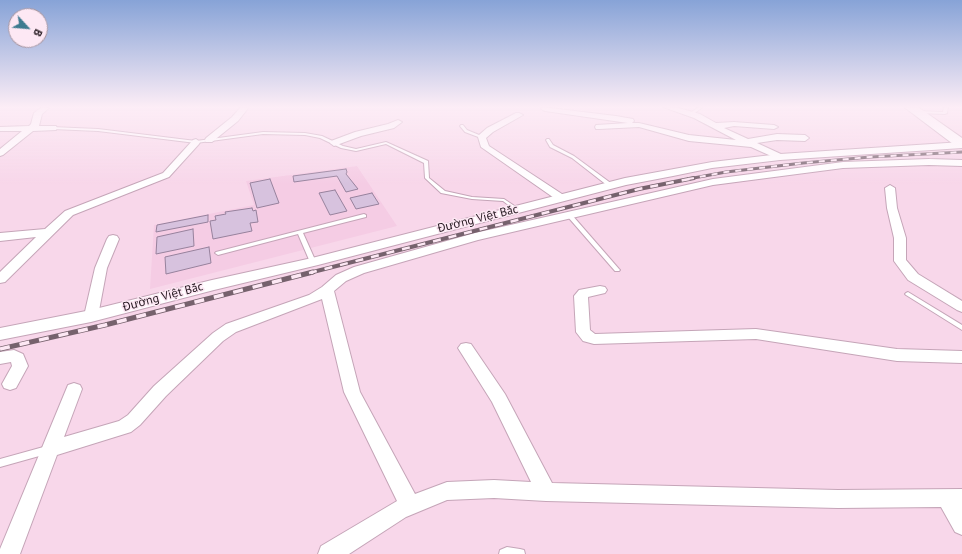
<!DOCTYPE html>
<html>
<head>
<meta charset="utf-8">
<style>
  body { margin:0 }
  #map { position:relative; width:962px; height:554px; overflow:hidden; background:#f8d7ea; font-family:"PT Sans",sans-serif }
  canvas { display:block }
  .north { position:absolute; left:8px; top:8px; width:40px; height:40px; box-sizing:border-box; background:#fde8f4; border:1px solid #a7959f; border-radius:50%; rotate:116deg; font-size:11px; font-weight:700; line-height:16px; text-align:center; color:#251920 }
  .north::after { content:''; display:block; margin:auto; width:14px; height:18px; background:#3d7b90; clip-path:polygon(50% 0,100% 100%,50% 72%,0 100%) }
</style>
</head>
<body>
<div id="map">
<canvas width="962" height="554"></canvas>
<div class="north">B</div>
</div>
<script>
const c = document.querySelector('canvas').getContext('2d');
c.lineJoin = 'round';
function fill(path, color) {
  c.fillStyle = color;
  c.fill(path, 'evenodd');
}
function shape(rows) {
  const path = new Path2D();
  for (const r of rows) {
    path.moveTo(r[0], r[1]);
    for (let i = 2; i < r.length; i += 2) path.lineTo(r[i], r[i + 1]);
  }
  return path;
}
function stroke(path, color, width, dash) {
  c.strokeStyle = color;
  c.lineWidth = width;
  c.lineCap = dash ? 'butt' : 'round';
  c.setLineDash(dash || []);
  c.stroke(path);
}
function write(font, color, halo, rows, align = 'center') {
  c.font = font + ' "PT Sans",sans-serif';
  c.lineWidth = 3;
  c.setLineDash([]);
  c.textBaseline = 'middle';
  c.strokeStyle = halo;
  c.fillStyle = color;
  for (const [text, x, y, turn = 0] of rows) {
    c.save();
    c.translate(x, y);
    c.rotate((+turn || 0) * Math.PI / 180);
    c.textAlign = isNaN(turn) ? turn : align;
    if (halo) c.strokeText(text, 0, 0);
    c.fillText(text, 0, 0);
    c.restore();
  }
}
const built = shape([
  [357,166,397,226,150,289,154,225,254,205,246,181]
]);
const building = shape([
  [346,169,347,172,346,174,358,189,346,192,337,176,294,182,293,176,346,169],
  [270,179,279,203,257,208,250,183,270,179],
  [335,190,347,211,330,215,319,193,335,190],
  [372,193,379,204,356,209,350,198,372,193],
  [252,208,253,211,256,210,258,222,250,223,252,231,213,239,210,221,216,220,215,216,226,214,225,212,252,208],
  [208,215,208,222,156,232,157,225,208,215],
  [193,229,194,246,156,254,157,237,193,229],
  [209,247,211,263,166,274,165,257,209,247]
]);
const service = shape([
  [699,107,703,107,692,115,690,115,690,113,699,107],
  [944,107,948,107,947,113,945,114,919,113,917,112,919,111,943,112,944,107],
  [461,125,463,125,467,130,484,137,481,138,465,132,460,126,461,125],
  [52,127,98,129,196,141,263,132,305,133,322,136,343,146,356,149,386,142,428,161,429,178,445,191,472,197,504,199,519,209,519,210,515,210,503,201,472,199,441,193,425,178,424,163,386,144,356,151,341,148,320,138,305,135,263,134,196,143,98,131,53,129,51,128,52,127],
  [547,139,549,139,553,145,574,156,612,184,612,186,608,186,572,158,550,147,546,140,547,139],
  [364,214,366,215,366,217,303,233,316,262,315,263,313,264,310,262,298,234,218,255,215,253,216,252,364,214],
  [570,214,572,215,619,269,620,270,619,271,615,271,568,217,567,216,570,214],
  [908,292,962,325,962,330,906,295,905,294,906,293,908,292],
  [47,446,50,447,51,450,50,453,0,467,0,459,47,446],
  [507,547,520,549,524,550,525,554,499,554,500,550,507,547]
]);
const minor = shape([
  [42,107,49,108,42,114,39,126,56,126,57,128,56,130,33,131,3,155,0,156,0,149,22,131,0,131,0,127,29,126,31,124,34,113,42,107],
  [241,107,249,107,238,121,212,142,206,142,205,140,206,138,232,117,241,107],
  [542,107,616,116,633,119,634,121,632,123,639,123,689,135,736,140,694,118,663,107,675,107,700,114,716,123,734,122,774,125,778,127,774,129,734,126,724,128,748,139,777,134,805,135,809,138,805,141,777,140,757,143,783,155,785,157,780,160,751,147,689,141,639,127,599,129,596,129,595,127,596,125,628,123,545,111,541,109,542,107],
  [516,113,519,113,523,115,493,132,486,138,489,146,565,196,566,198,565,200,557,200,481,147,478,137,479,135,487,128,516,113],
  [398,120,402,122,394,128,361,136,334,146,330,143,331,141,355,132,388,124,398,120],
  [196,139,200,142,199,144,169,177,73,215,5,282,0,283,0,272,36,237,0,241,0,233,45,229,65,211,163,173,193,140,196,139],
  [929,159,962,160,962,166,929,165,843,168,713,185,478,240,364,273,346,281,334,291,360,392,415,494,447,482,494,480,531,482,492,402,458,348,461,344,466,343,471,344,505,394,552,483,838,490,962,489,962,535,955,532,941,507,838,508,546,501,494,498,447,500,406,517,349,554,318,554,321,546,397,501,344,392,322,299,236,332,223,341,166,396,140,425,131,432,57,455,20,554,0,554,0,549,68,385,74,383,80,385,82,389,64,437,119,421,128,415,154,386,213,333,226,324,309,295,322,287,336,275,354,267,475,233,713,179,843,162,929,159],
  [890,185,895,188,897,208,906,238,906,260,918,274,962,301,962,312,957,310,908,280,894,261,894,238,887,208,885,188,890,185],
  [113,235,117,236,119,239,107,268,98,316,96,319,91,321,86,319,84,316,95,268,107,239,109,236,113,235],
  [600,286,605,287,607,290,605,293,588,297,590,330,595,334,756,329,897,349,962,351,962,363,897,361,756,339,594,344,583,341,576,332,574,296,579,290,600,286],
  [14,350,23,354,28,366,16,388,10,390,4,388,2,384,12,366,11,362,0,364,0,352,14,350]
]);
const tertiary = shape([
  [962,142,962,148,780,160,712,168,673,176,626,185,318,265,214,290,91,322,0,340,0,328,91,310,212,280,312,258,625,178,712,162,780,154,962,142]
]);
const primary = shape([
  [904,107,918,107,962,138,962,148,957,147,904,107]
]);
const railFar2 = shape([
  [688,179,726,172,803,163,870,157,962,152]
]);
const railFar1 = shape([
  [309,273,639,189,694,178]
]);
const rail = shape([
  [0,349,105,325,313,272]
]);
const streetNames = [
  ["Đường Việt Bắc",478,219,-14],
  ["Đường Việt Bắc",163,297,-15]
];
fill(built, '#f5cce4');
fill(building, '#d7c2de');
stroke(building, '#97829d', 1);
stroke(service, '#c5a5b8', 2);
stroke(minor, '#c5a5b8', 2);
stroke(tertiary, '#c5a5b8', 2);
stroke(primary, '#c5a5b8', 2);
fill(service, '#fff');
fill(minor, '#fff');
fill(tertiary, '#fff');
fill(primary, '#fff');
stroke(railFar2, '#76626d', 3);
stroke(railFar1, '#76626d', 4);
stroke(rail, '#76626d', 5);
stroke(railFar2, '#fde8f4', 2, [6]);
stroke(railFar1, '#fde8f4', 2.5, [8]);
stroke(rail, '#fde8f4', 3.5, [10]);
const sky = c.createLinearGradient(0, 0, 0, 184);
sky.addColorStop(0, '#87a3d7');
sky.addColorStop(0.58, '#fcedf6');
sky.addColorStop(1, '#fcedf600');
c.fillStyle = sky;
c.fillRect(0, 0, 962, 184);
write('12px', '#251920', '#fde8f4', streetNames);
</script>
</body>
</html>
